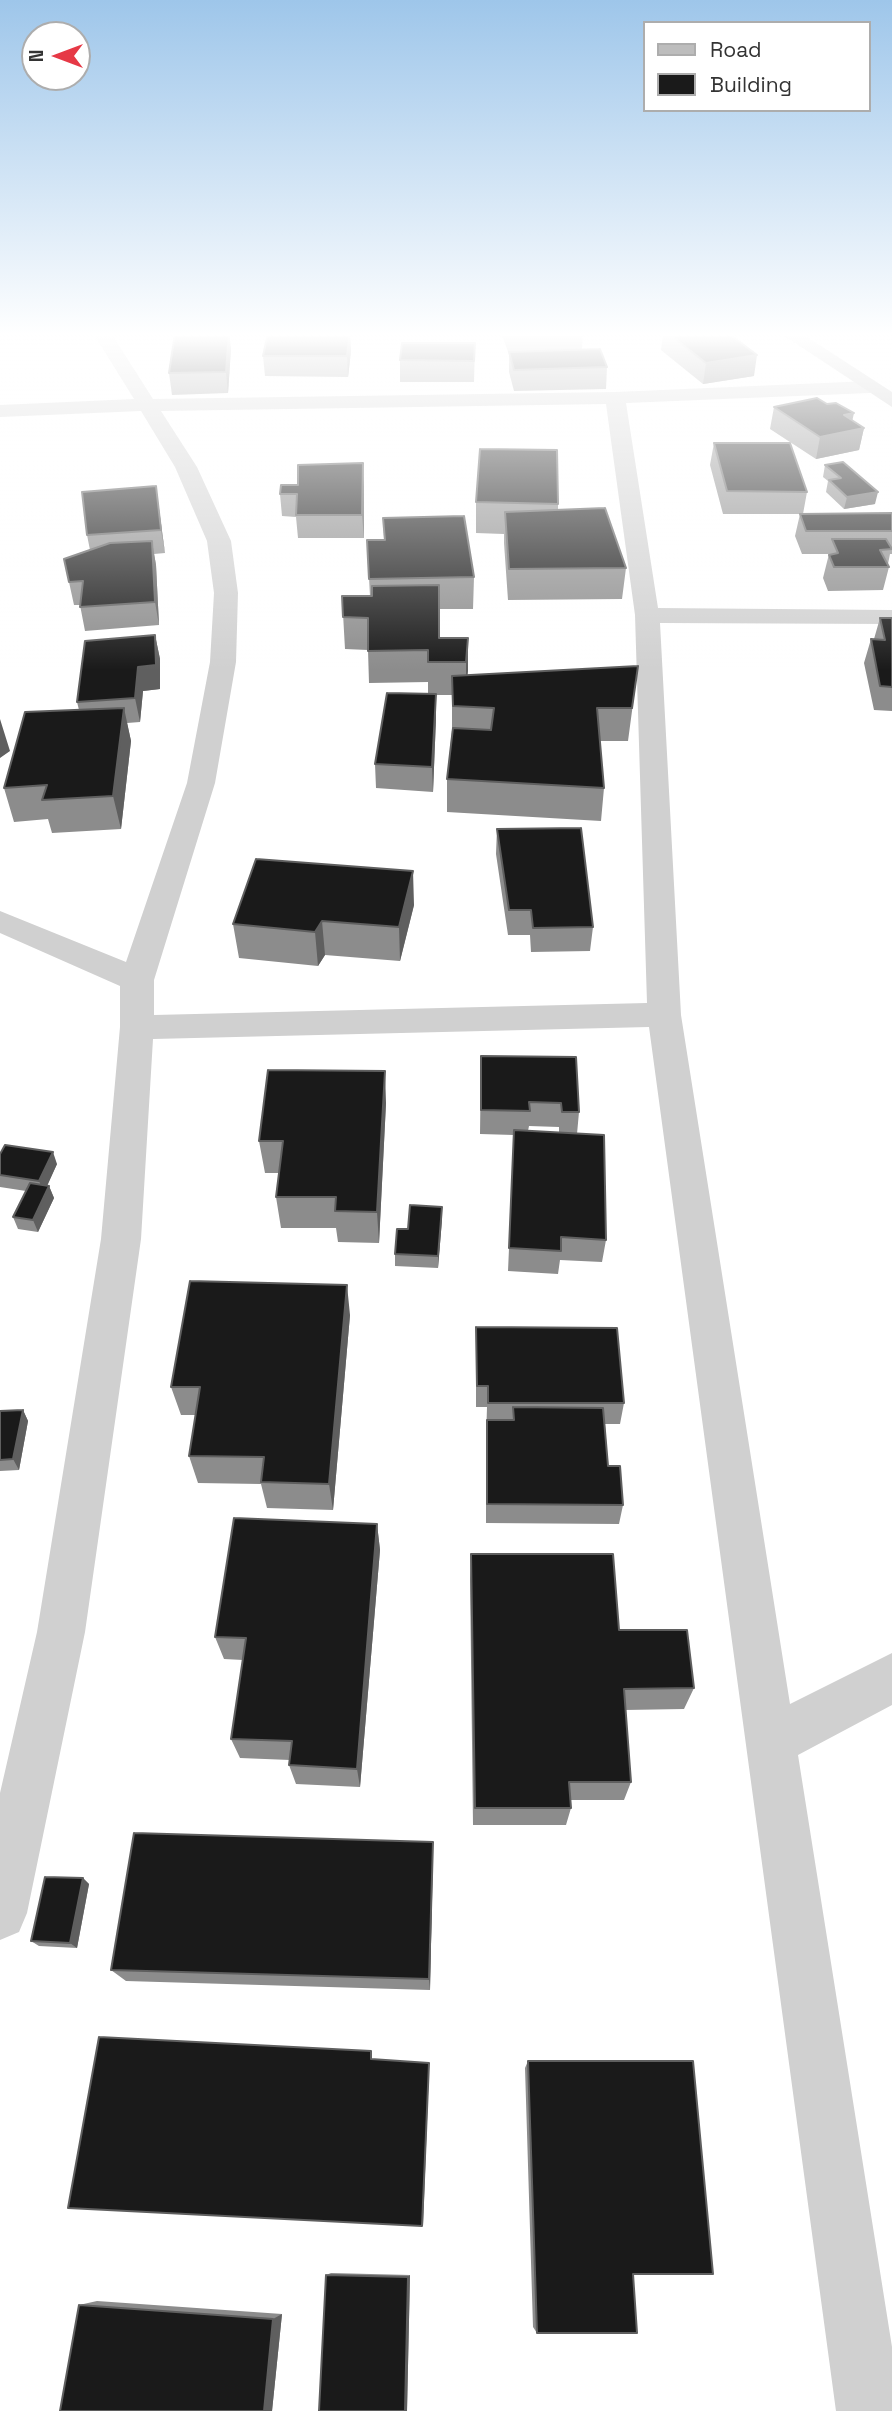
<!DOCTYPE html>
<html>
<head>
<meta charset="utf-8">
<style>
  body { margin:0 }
  #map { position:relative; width:892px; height:2411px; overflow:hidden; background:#fff; font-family:"Space Grotesk",sans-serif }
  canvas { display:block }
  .legend { position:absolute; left:643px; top:21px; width:228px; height:91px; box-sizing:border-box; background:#fff; border:2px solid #adadad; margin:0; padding:9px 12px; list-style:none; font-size:21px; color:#333 }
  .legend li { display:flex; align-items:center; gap:14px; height:35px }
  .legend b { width:35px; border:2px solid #adadad }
  .north { position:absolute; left:21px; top:21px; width:70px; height:70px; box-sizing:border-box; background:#fff; border:2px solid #adadad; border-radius:50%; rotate:270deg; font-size:19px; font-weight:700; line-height:28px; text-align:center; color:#333 }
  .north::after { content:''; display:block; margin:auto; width:24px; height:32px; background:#e63946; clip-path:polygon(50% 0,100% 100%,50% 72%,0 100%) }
</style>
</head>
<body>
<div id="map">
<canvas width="892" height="2411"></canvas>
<ul class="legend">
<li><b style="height:9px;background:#bdbdbd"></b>Road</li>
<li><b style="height:19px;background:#1a1a1a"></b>Building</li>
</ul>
<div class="north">N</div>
</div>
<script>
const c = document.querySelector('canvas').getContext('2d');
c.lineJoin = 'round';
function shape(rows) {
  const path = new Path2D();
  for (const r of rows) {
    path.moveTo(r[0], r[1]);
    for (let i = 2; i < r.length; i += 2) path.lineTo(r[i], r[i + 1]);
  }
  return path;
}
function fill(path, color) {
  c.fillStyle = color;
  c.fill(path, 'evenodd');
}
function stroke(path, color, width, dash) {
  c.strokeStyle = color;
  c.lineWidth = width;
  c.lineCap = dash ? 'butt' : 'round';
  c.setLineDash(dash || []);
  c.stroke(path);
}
const street = shape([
  [93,333,111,333,153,399,615,392,870,381,880,387,870,393,626,403,658,608,892,610,892,624,660,623,681,1015,790,1704,892,1653,892,1705,798,1755,892,2347,892,2411,836,2411,649,1027,153,1039,141,1239,85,1632,27,1913,19,1932,0,1940,0,1793,37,1632,101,1239,120,1027,120,986,0,933,0,911,126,962,187,783,210,662,214,593,207,541,175,467,141,411,0,417,0,405,134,399,93,333],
  [606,404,635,615,647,1003,154,1015,154,980,215,783,236,662,238,593,231,541,197,467,161,411,606,404]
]);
const secondary = shape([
  [780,333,801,333,892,392,892,407,780,333]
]);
const wall = shape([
  [175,333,229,333,231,349,228,393,172,395,169,373],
  [350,333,351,351,348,377,265,376,263,356],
  [501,333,583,333,582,349,607,367,606,389,514,391,509,372,509,354],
  [663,333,728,333,754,376,703,384,661,350],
  [475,343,474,382,400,382,400,360],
  [774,407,852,420,864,428,859,450,816,459,770,429],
  [714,443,807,492,803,514,892,513,892,554,890,554,888,564,889,567,883,590,828,591,823,578,829,554,802,554,795,536,800,514,723,514,710,465],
  [825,465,875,504,844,509,826,492,828,481,823,477],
  [156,486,165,553,154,554,156,565,159,625,85,631,80,605,74,605,64,559,90,550,87,535],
  [364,486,364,538,298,538,296,517,282,516,280,494],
  [476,502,558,504,558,510,626,568,622,599,508,600,504,543,504,534,476,533],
  [383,518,474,577,473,609,439,609,439,638,468,638,467,675,638,666,628,741,600,741,604,788,601,821,447,812,447,779,452,730,452,695,436,695,436,718,433,792,376,788,375,764,428,694,428,682,369,683,368,650,345,649,342,596,370,596,367,540,384,540],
  [880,618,892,618,892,711,874,710,864,663,871,639,874,639],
  [155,635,160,659,160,689,143,691,140,722,127,723,131,741,121,829,52,833,48,819,14,822,4,788,79,710,77,702],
  [497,829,593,927,590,951,531,952,530,935,508,935,496,854],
  [414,905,400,961,325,955,318,966,239,958,233,924],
  [481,1056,579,1112,577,1134,606,1240,602,1262,560,1260,558,1274,508,1271,514,1135,480,1134],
  [529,1126,559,1127,559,1133,528,1131],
  [386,1103,379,1243,338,1242,336,1228,281,1228,276,1197,279,1173,265,1173,259,1141],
  [0,1154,57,1164,47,1185,49,1186,54,1198,38,1232,18,1229,13,1217,26,1191,0,1187],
  [442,1207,438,1268,395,1266,395,1254],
  [350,1315,333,1510,267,1508,261,1484,198,1483,189,1456,196,1415,181,1415,171,1387],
  [476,1327,624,1403,620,1424,605,1424,608,1466,623,1505,619,1524,486,1523,486,1440,487,1407,476,1407],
  [23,1410,28,1421,19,1470,0,1471,0,1411],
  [377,1524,380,1550,360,1787,296,1784,289,1765,290,1760,240,1758,231,1739,243,1660,224,1659,215,1637],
  [471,1554,619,1630,694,1688,684,1709,625,1710,631,1782,624,1800,570,1800,571,1808,566,1825,473,1825,470,1579],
  [433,1842,430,1990,126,1981,111,1970],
  [83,1878,89,1884,77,1948,39,1946,31,1941],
  [528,2061,633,2274,537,2333,533,2327,525,2068],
  [331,2273,410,2275,407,2411,319,2411,326,2275],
  [97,2301,282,2314,272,2411,79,2305]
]);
const shadedWall = shape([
  [229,333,231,349,228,393,226,372],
  [350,333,351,351,348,377,347,356],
  [757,355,754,376,703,384,706,363],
  [854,413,850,431,864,428,859,450,816,459,820,437,844,415],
  [363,463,364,486,364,538,362,515],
  [156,486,159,509,165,553,161,530],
  [878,492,875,504,844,509,847,497],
  [152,541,156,565,159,625,155,602],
  [155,635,160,659,160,689,143,691,140,722,135,698,138,667],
  [468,638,468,671,466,695,466,662],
  [436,694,436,718,433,792,432,767],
  [124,708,131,741,121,829,113,796],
  [0,719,10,751,0,758],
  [413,871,414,905,400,961,399,927],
  [322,921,325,955,318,966,315,932],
  [385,1071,386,1103,379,1243,377,1212],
  [53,1152,57,1164,44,1193,39,1181],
  [49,1186,54,1198,38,1232,33,1220],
  [442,1207,442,1220,438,1268,438,1256],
  [347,1285,350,1315,333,1510,329,1484],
  [23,1410,28,1421,19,1470,13,1459],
  [377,1524,380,1550,360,1787,357,1769],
  [433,1842,433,1858,430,1990,429,1979],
  [83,1878,89,1884,77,1948,70,1943],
  [429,2063,429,2070,423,2226,422,2226],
  [410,2275,407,2411,405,2411,408,2277],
  [282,2314,272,2411,264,2411,273,2319]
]);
const building = shape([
  [175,333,229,333,226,372,169,373,175,333],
  [268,333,350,333,347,356,263,356,268,333],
  [510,333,540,333,511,334,510,333],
  [668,333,728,333,757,355,706,363,668,333],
  [402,343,475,343,474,361,400,360,402,343],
  [600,349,607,367,514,370,509,352,600,349],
  [817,398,827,404,836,403,854,413,844,415,864,428,820,437,774,407,817,398],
  [714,443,790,443,807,492,727,491,714,443],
  [480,449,557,450,558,504,476,502,480,449],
  [843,462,878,492,847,497,829,480,841,478,825,465,843,462],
  [363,463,362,515,296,515,297,494,280,494,281,485,298,485,298,465,363,463],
  [156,486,161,530,87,535,82,492,156,486],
  [605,508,626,568,509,569,505,512,605,508],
  [892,513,892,531,806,531,800,514,892,513],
  [464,516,474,577,369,579,367,540,385,540,383,518,464,516],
  [832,539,886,539,892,549,880,550,889,567,834,567,829,555,838,553,832,539],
  [152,541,155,602,80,607,83,581,69,582,64,559,110,543,152,541],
  [439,585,439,638,468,638,466,662,428,662,428,650,368,651,368,618,343,617,342,596,372,596,372,586,439,585],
  [880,618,892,618,892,687,880,686,871,639,885,640,880,618],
  [155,635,156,665,138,667,135,698,77,702,85,641,155,635],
  [638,666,632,708,597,708,604,788,447,779,453,728,491,730,494,708,453,706,452,676,638,666],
  [387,693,436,694,432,767,375,764,387,693],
  [124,708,113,796,42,800,47,785,4,788,25,712,124,708],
  [581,828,593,927,533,928,531,910,509,910,497,829,581,828],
  [256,859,413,871,399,927,322,921,315,932,233,924,256,859],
  [481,1056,576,1057,579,1112,562,1112,561,1103,529,1102,530,1111,481,1110,481,1056],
  [268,1070,385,1071,377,1212,335,1211,336,1197,276,1197,283,1141,259,1141,268,1070],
  [514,1130,604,1135,606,1240,561,1237,561,1251,509,1248,514,1130],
  [5,1145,53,1152,39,1181,0,1175,0,1154,5,1145],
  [30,1183,49,1186,33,1220,13,1217,30,1183],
  [410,1205,442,1207,438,1256,395,1254,397,1229,408,1229,410,1205],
  [190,1281,347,1285,329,1484,261,1482,264,1457,189,1456,200,1387,171,1387,190,1281],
  [476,1327,617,1328,624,1403,488,1403,488,1386,477,1386,476,1327],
  [513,1407,603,1408,608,1466,620,1466,623,1505,487,1504,487,1420,514,1420,513,1407],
  [23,1410,13,1459,0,1460,0,1411,23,1410],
  [234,1518,377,1524,357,1769,289,1765,292,1741,231,1739,246,1638,215,1637,234,1518],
  [471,1554,613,1554,619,1630,687,1630,694,1688,624,1689,631,1782,569,1782,571,1808,475,1808,471,1554],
  [134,1833,433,1842,429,1979,111,1970,134,1833],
  [45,1877,83,1878,70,1943,31,1941,45,1877],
  [99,2037,371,2051,371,2059,429,2063,422,2226,68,2208,99,2037],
  [528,2061,693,2061,713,2274,633,2274,637,2333,537,2333,528,2061],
  [326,2275,408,2277,405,2411,319,2411,326,2275],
  [79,2305,273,2319,264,2411,60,2411,79,2305]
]);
fill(street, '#d0d0d0');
fill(secondary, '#bdbdbd');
fill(wall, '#8c8c8c');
fill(shadedWall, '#5f5f5f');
fill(building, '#1a1a1a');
stroke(building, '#5f5f5f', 2);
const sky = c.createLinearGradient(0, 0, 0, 670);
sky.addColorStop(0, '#9ec6ea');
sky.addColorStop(0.5, '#fff');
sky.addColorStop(1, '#ffffff00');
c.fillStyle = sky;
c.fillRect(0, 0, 892, 670);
</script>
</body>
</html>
